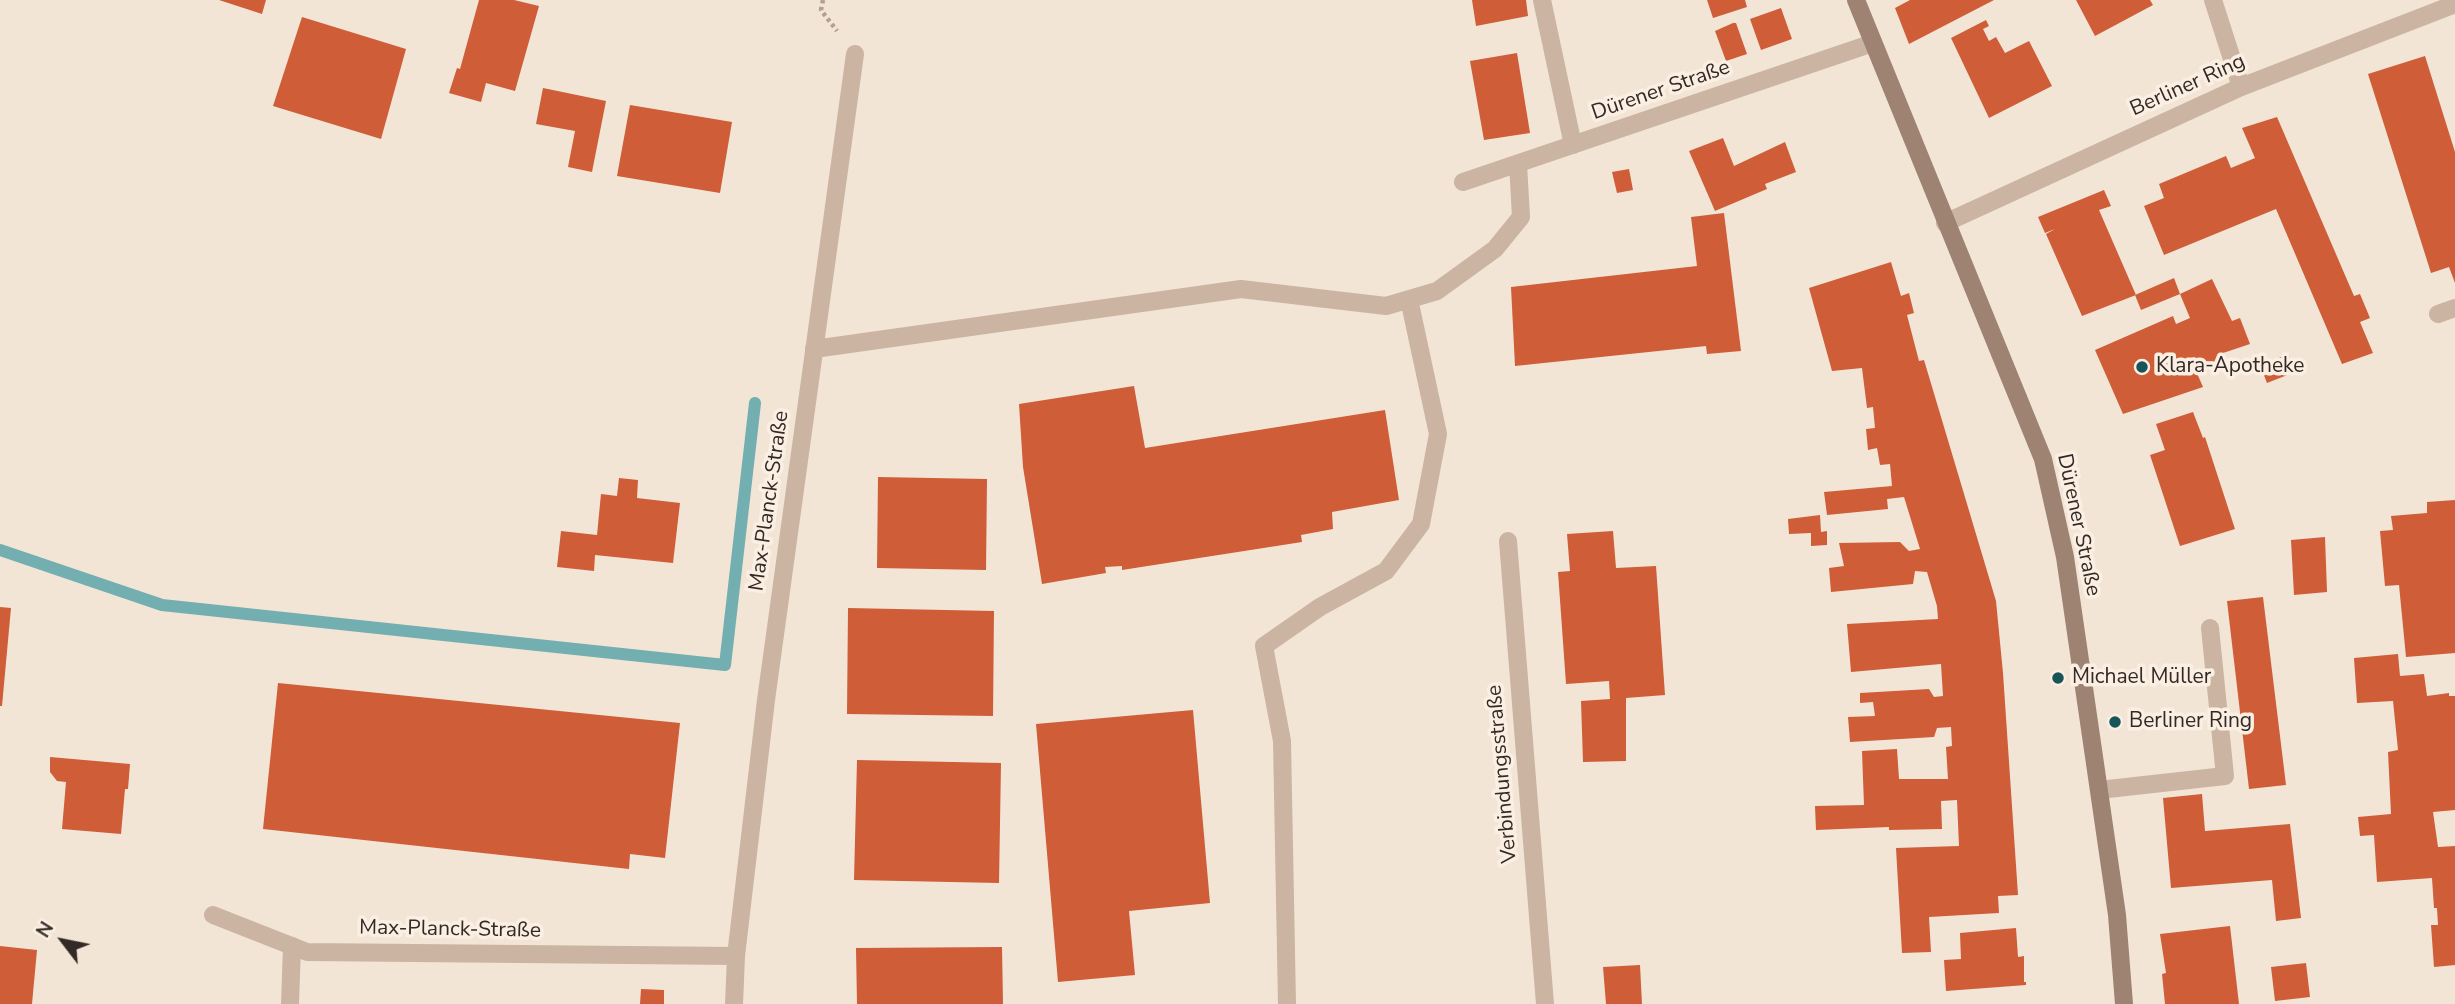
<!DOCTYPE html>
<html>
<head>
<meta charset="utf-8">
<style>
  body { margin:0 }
  #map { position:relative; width:2455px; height:1004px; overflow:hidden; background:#f2e5d6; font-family:"Nunito Sans",sans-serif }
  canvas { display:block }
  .north { position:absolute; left:28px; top:906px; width:70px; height:70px; -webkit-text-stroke:5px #faefe2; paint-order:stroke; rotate:302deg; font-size:19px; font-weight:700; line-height:28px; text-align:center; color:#342a25 }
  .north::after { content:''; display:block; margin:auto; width:24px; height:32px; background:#342a25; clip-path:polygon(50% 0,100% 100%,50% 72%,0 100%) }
</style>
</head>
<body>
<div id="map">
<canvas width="2455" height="1004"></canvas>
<div class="north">N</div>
</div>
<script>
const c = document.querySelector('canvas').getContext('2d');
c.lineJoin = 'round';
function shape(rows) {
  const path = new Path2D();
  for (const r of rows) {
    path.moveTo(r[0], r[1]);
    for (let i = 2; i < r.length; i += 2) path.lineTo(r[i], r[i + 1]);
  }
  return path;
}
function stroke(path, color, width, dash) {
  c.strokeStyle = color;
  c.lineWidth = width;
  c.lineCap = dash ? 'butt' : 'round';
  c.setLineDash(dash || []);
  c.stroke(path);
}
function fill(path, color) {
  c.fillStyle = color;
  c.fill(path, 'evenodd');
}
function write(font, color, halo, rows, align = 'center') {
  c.font = font + ' "Nunito Sans",sans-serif';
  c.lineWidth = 7;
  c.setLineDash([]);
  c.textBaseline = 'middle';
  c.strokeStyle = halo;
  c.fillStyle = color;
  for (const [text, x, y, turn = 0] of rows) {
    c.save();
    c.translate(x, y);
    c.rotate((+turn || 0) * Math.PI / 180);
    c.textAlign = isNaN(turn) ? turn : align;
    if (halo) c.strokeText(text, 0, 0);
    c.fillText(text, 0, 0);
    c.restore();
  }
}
const stream = shape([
  [0,550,162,605,725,665,755,403]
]);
const building = shape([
  [219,0,266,0,262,14],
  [479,0,514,0,539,6,515,91,486,83,481,102,449,93,457,68,460,69],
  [1472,0,1526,0,1528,16,1476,26],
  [1707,0,1745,0,1747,7,1713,18],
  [1910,0,1994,0,1909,44,1895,8],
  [2076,0,2150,0,2153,5,2095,36],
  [1781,8,1792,39,1761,50,1750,19],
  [302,17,406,49,381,139,273,106],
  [1986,20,1989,26,1983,29,1989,41,1996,37,2005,53,2029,41,2052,86,1989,118,1951,38],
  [1733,23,1736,23,1747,54,1726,61,1715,31],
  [1517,53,1530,133,1484,140,1470,61],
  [2425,56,2455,152,2455,283,2449,267,2431,273,2368,74],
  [543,88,606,101,592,172,568,167,575,131,536,124],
  [630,105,732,122,720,193,617,176],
  [2277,117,2354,296,2360,294,2370,318,2360,322,2373,353,2342,364,2276,209,2164,255,2144,206,2164,198,2159,184,2226,156,2231,168,2255,158,2242,128],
  [1723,138,1734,166,1785,142,1796,172,1765,184,1767,189,1715,211,1689,151],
  [1629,169,1633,190,1617,193,1612,172],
  [2104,190,2111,206,2099,210,2136,295,2082,316,2046,234,2055,229,2045,233,2038,217],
  [1724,213,1741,351,1707,354,1706,346,1515,366,1511,287,1697,266,1691,217],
  [1891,262,1901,296,1909,293,1914,313,1907,315,1919,361,1924,360,1996,601,2003,673,2018,895,1998,896,1999,913,1929,917,1931,952,1902,953,1896,848,1959,846,1957,800,1941,801,1942,829,1889,830,1889,827,1816,830,1815,806,1864,805,1862,751,1897,749,1899,779,1948,779,1946,747,1952,746,1951,727,1937,728,1934,737,1850,742,1848,717,1875,716,1873,702,1860,703,1860,693,1929,689,1934,697,1943,696,1941,664,1851,672,1847,624,1938,619,1937,606,1927,572,1915,571,1913,584,1831,592,1829,568,1844,566,1839,543,1900,542,1909,551,1920,549,1904,497,1887,499,1888,509,1827,515,1824,492,1892,486,1890,464,1880,465,1877,448,1868,450,1866,429,1875,428,1873,407,1867,408,1862,368,1832,371,1809,288],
  [2174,278,2180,294,2141,310,2135,295],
  [2212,279,2232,321,2240,318,2250,344,2220,354,2224,362,2196,371,2203,387,2123,414,2095,350,2173,316,2176,324,2190,318,2180,294],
  [2289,354,2295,372,2267,383,2260,365],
  [1134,386,1145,448,1385,410,1399,500,1332,512,1333,529,1301,535,1302,542,1122,570,1122,566,1105,567,1106,573,1042,584,1023,467,1019,404],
  [2193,412,2203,438,2205,437,2235,529,2180,546,2150,455,2165,450,2156,424],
  [878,477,987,479,986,570,877,568],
  [619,478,638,480,637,498,680,503,673,563,595,555,594,571,557,567,561,531,597,535,601,494,617,496],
  [2455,500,2455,653,2406,657,2399,585,2385,586,2380,531,2393,530,2391,516,2427,513,2427,502],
  [1820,515,1821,532,1827,531,1827,545,1811,546,1811,533,1789,534,1788,519],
  [1613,531,1616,568,1656,566,1665,695,1626,698,1626,761,1583,762,1581,701,1610,699,1609,681,1566,684,1558,572,1570,571,1567,534],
  [2325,537,2327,592,2294,595,2291,540],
  [2263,597,2286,785,2249,789,2227,601],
  [0,607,11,608,2,706,0,706],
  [848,608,994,611,993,716,847,714],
  [2398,654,2400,676,2424,674,2427,696,2449,693,2449,696,2455,696,2455,810,2433,812,2438,847,2455,846,2455,965,2434,967,2431,925,2438,925,2437,908,2434,908,2432,878,2377,882,2374,835,2360,836,2358,817,2391,814,2388,752,2398,750,2393,701,2357,703,2354,658],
  [278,683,680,723,665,858,630,854,629,869,263,829],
  [1193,710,1210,903,1129,911,1135,975,1058,982,1036,724],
  [50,757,130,764,128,789,125,789,121,834,62,829,66,782,57,781,50,772],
  [857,760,1001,763,999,883,854,880],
  [2202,794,2205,831,2290,824,2301,918,2276,921,2272,880,2171,888,2163,798],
  [2230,926,2239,1004,2165,1004,2162,974,2166,973,2160,934],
  [2016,928,2018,957,2024,956,2024,982,2026,982,2026,985,1946,991,1944,960,1961,959,1960,933],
  [0,946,37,950,32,1004,0,1004],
  [1002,947,1003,1004,857,1004,856,948],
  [2306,963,2310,997,2275,1001,2271,967],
  [1640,965,1642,1004,1606,1004,1603,967],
  [641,989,664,990,664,1004,640,1004]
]);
const path = shape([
  [823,0,821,10,837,31]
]);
const lane = shape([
  [1542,0,1573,145],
  [1463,182,1873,43],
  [2438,314,2455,308],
  [814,349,1241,289,1386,306,1437,291,1495,249,1521,217,1518,164],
  [1508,541,1545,1004],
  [2099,790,2225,776,2210,628],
  [290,1004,292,946],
  [1287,1004,1282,741,1264,646,1320,607,1386,571,1421,524,1438,434,1409,299]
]);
const street = shape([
  [2213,0,2241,87],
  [1945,223,2241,87,2455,4],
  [213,915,307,952,736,956],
  [734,1004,736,956,766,700,855,54]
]);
const secondary = shape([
  [1856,0,2043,459,2065,557,2117,915,2124,1004]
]);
const markers = [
  [2142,367,7,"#185458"],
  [2058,678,7,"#185458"],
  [2115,722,7,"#185458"]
];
const streetNames = [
  ["Berliner Ring",2188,86,-24],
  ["Dürener Straße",1661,91,-19],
  ["Max-Planck-Straße",770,501,-82],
  ["Dürener Straße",2078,525,78],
  ["Verbindungsstraße",1503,774,-95],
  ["Max-Planck-Straße",450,930,1]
];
const poiNames = [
  ["Klara-Apotheke",2156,367],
  ["Michael Müller",2072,678],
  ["Berliner Ring",2129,722]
];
stroke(stream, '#73aeb1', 12);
fill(building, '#ce5d38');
stroke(path, '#b69e8c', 4.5, [3.5, 3.5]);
stroke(lane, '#cbb4a1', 18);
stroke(street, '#cbb4a1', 18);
stroke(secondary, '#9e8373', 18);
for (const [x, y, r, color] of markers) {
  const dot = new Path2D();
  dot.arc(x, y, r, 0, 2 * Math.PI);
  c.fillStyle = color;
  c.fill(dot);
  stroke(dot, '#faefe2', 2.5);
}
write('21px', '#342a25', '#faefe2', streetNames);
write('21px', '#342a25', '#faefe2', poiNames, 'left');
</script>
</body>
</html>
